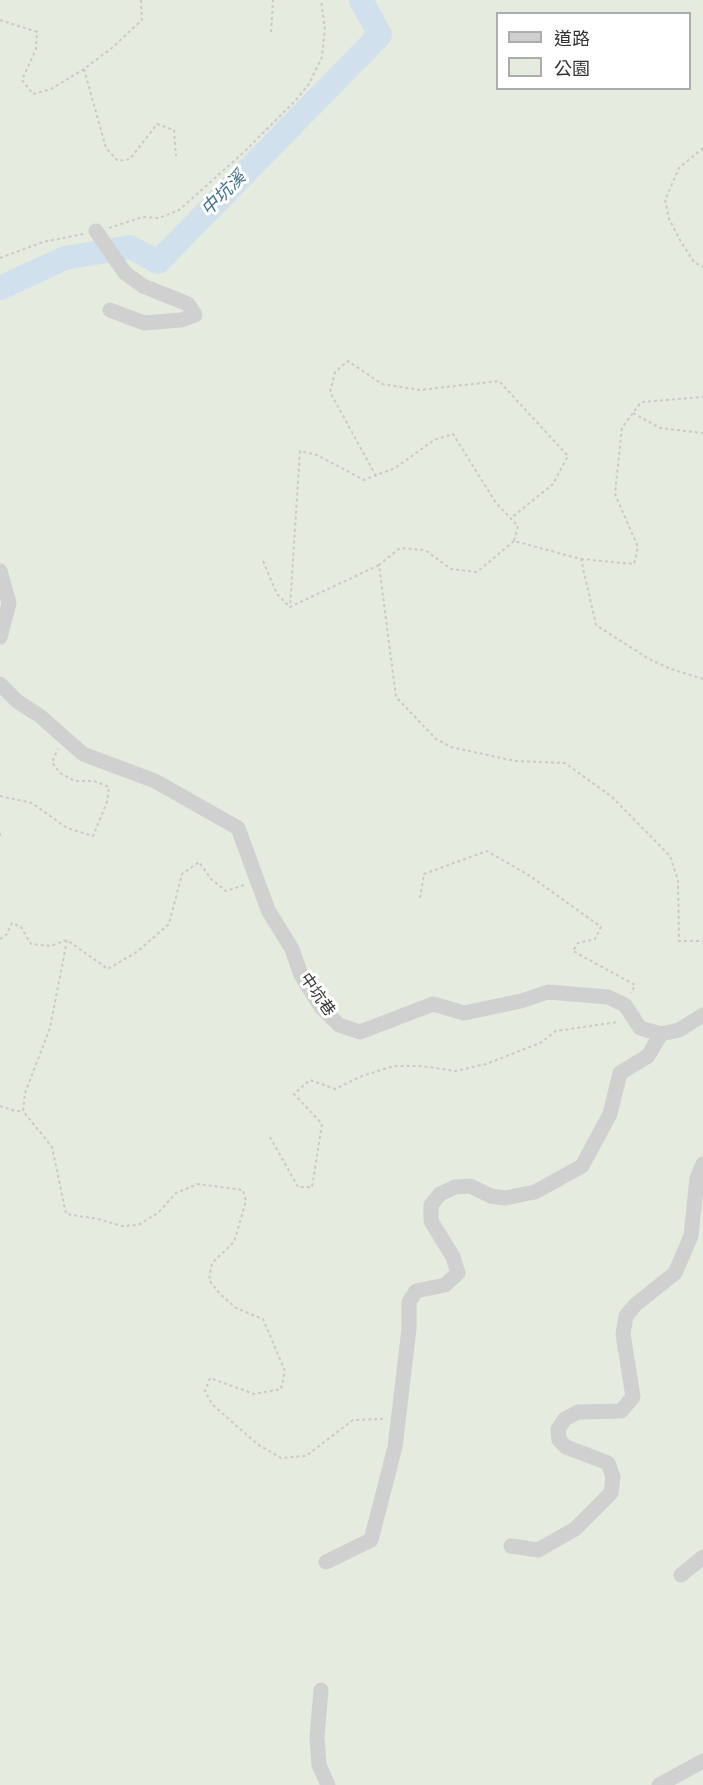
<!DOCTYPE html>
<html>
<head>
<meta charset="utf-8">
<style>
  body { margin:0 }
  #map { position:relative; width:703px; height:1785px; overflow:hidden; background:#fff; font-family:"Space Grotesk","Noto Sans TC",sans-serif }
  canvas { display:block }
  .legend { position:absolute; left:496px; top:12px; width:195px; height:78px; box-sizing:border-box; background:#fff; border:2px solid #adadad; margin:0; padding:8px 10px; list-style:none; font-size:18px; color:#333 }
  .legend li { display:flex; align-items:center; gap:12px; height:30px }
  .legend b { width:30px; border:2px solid #adadad }
</style>
</head>
<body>
<div id="map">
<canvas width="703" height="1785"></canvas>
<ul class="legend">
<li><b style="height:8px;background:#d0d0d0"></b>道路</li>
<li><b style="height:16px;background:#e5ebdf"></b>公園</li>
</ul>
</div>
<script>
const c = document.querySelector('canvas').getContext('2d');
c.lineJoin = 'round';
function fill(path, color) {
  c.fillStyle = color;
  c.fill(path, 'evenodd');
}
function shape(rows) {
  const path = new Path2D();
  for (const r of rows) {
    path.moveTo(r[0], r[1]);
    for (let i = 2; i < r.length; i += 2) path.lineTo(r[i], r[i + 1]);
  }
  return path;
}
function stroke(path, color, width, dash) {
  c.strokeStyle = color;
  c.lineWidth = width;
  c.lineCap = dash ? 'butt' : 'round';
  c.setLineDash(dash || []);
  c.stroke(path);
}
function write(font, color, halo, rows, align = 'center') {
  c.font = font + ' "Space Grotesk","Noto Sans TC",sans-serif';
  c.lineWidth = 6;
  c.setLineDash([]);
  c.textBaseline = 'middle';
  c.strokeStyle = halo;
  c.fillStyle = color;
  for (const [text, x, y, turn = 0] of rows) {
    c.save();
    c.translate(x, y);
    c.rotate((+turn || 0) * Math.PI / 180);
    c.textAlign = isNaN(turn) ? turn : align;
    if (halo) c.strokeText(text, 0, 0);
    c.fillText(text, 0, 0);
    c.restore();
  }
}
const green = shape([
  [0,0,703,0,703,1785,0,1785],
  [498,14,690,14,690,88,498,88]
]);
const river = shape([
  [0,288,65,258,130,247,158,262,380,35,361,0]
]);
const path = shape([
  [0,20,37,32,36,49,22,80,33,94,51,89,84,69,113,47,142,20,141,0],
  [271,32,273,0],
  [84,69,106,148,118,161,130,159,157,124,174,130,176,156],
  [703,148,679,168,665,200,669,219,681,242,694,262,703,267],
  [109,228,143,217,159,218,179,210,243,153,295,101,309,84,322,57,325,30,321,0],
  [0,258,43,242,83,234],
  [633,413,660,428,703,433],
  [376,476,330,392,335,372,348,361,382,384,420,390,499,381,568,456,553,484,511,518],
  [581,559,634,564,638,547,615,494,622,428,641,402,703,397],
  [263,561,277,594,290,607],
  [379,565,290,607,300,451,317,455,364,480,395,468,434,440,453,434,496,503,518,526,514,541],
  [703,679,671,669,649,659,596,625,581,559,514,541,477,572,451,569,425,550,400,548,379,565,396,697,436,739,451,747,515,761,565,763,612,797,670,856,678,880,679,941,703,941],
  [0,796,32,803,67,828,93,836,107,802,109,787,94,781,75,781,60,773,52,762,58,749],
  [0,833,0,838],
  [244,885,226,891,211,879,199,862,182,874,169,924,138,951,108,969,67,940,50,1028,25,1093,23,1111,52,1147,66,1214,98,1219,122,1226,138,1225,158,1213,176,1193,198,1184,243,1190,246,1201,234,1242,212,1263,209,1280,220,1294,236,1308,263,1319,285,1371,281,1389,254,1394,210,1378,205,1391,212,1404,257,1444,281,1458,306,1456,353,1420,382,1419,384,1415],
  [420,898,424,874,487,851,530,876,601,927,595,939,578,943,573,951,635,985,631,993],
  [0,939,7,934,12,923,21,927,31,944,51,946,66,940],
  [0,1106,15,1111,23,1111],
  [270,1137,298,1187,312,1187,322,1124,294,1094,310,1080,335,1089,362,1076,394,1066,421,1066,456,1071,486,1064,540,1043,556,1031,618,1022]
]);
const minor = shape([
  [96,231,125,273,143,286,188,304,195,315,181,320,144,323,110,310],
  [0,571,9,603,0,637],
  [0,684,17,701,40,716,83,754,155,781,238,828,268,910,292,949,301,975,321,1007,339,1025,360,1032,433,1004,464,1013,521,1001,548,992,608,997,625,1005,640,1028,661,1034,679,1030,703,1015],
  [511,1546,538,1550,575,1529,611,1493,613,1477,608,1463,566,1447,559,1440,558,1429,565,1419,578,1412,621,1411,633,1397,623,1334,626,1316,635,1305,675,1273,691,1236,697,1178,703,1164],
  [326,1562,371,1540,395,1447,409,1329,409,1302,416,1291,445,1285,458,1273,453,1257,431,1221,431,1205,440,1194,455,1187,470,1186,491,1196,505,1198,535,1192,582,1166,610,1114,620,1073,648,1056,661,1034],
  [681,1575,703,1557],
  [321,1690,317,1737,319,1765,328,1785],
  [659,1785,703,1761]
]);
const streetNames = [
  ["中坑巷",317,995,55]
];
const waterNames = [
  ["中坑溪",224,194,-45]
];
fill(green, '#e5ebdf');
stroke(river, '#d0e0ec', 24);
stroke(path, '#cacaca', 2, [3, 3]);
stroke(minor, '#d0d0d0', 15);
write('16px', '#333', '#fff', streetNames);
write('italic 18px', '#427093', '#fff', waterNames);
</script>
</body>
</html>
